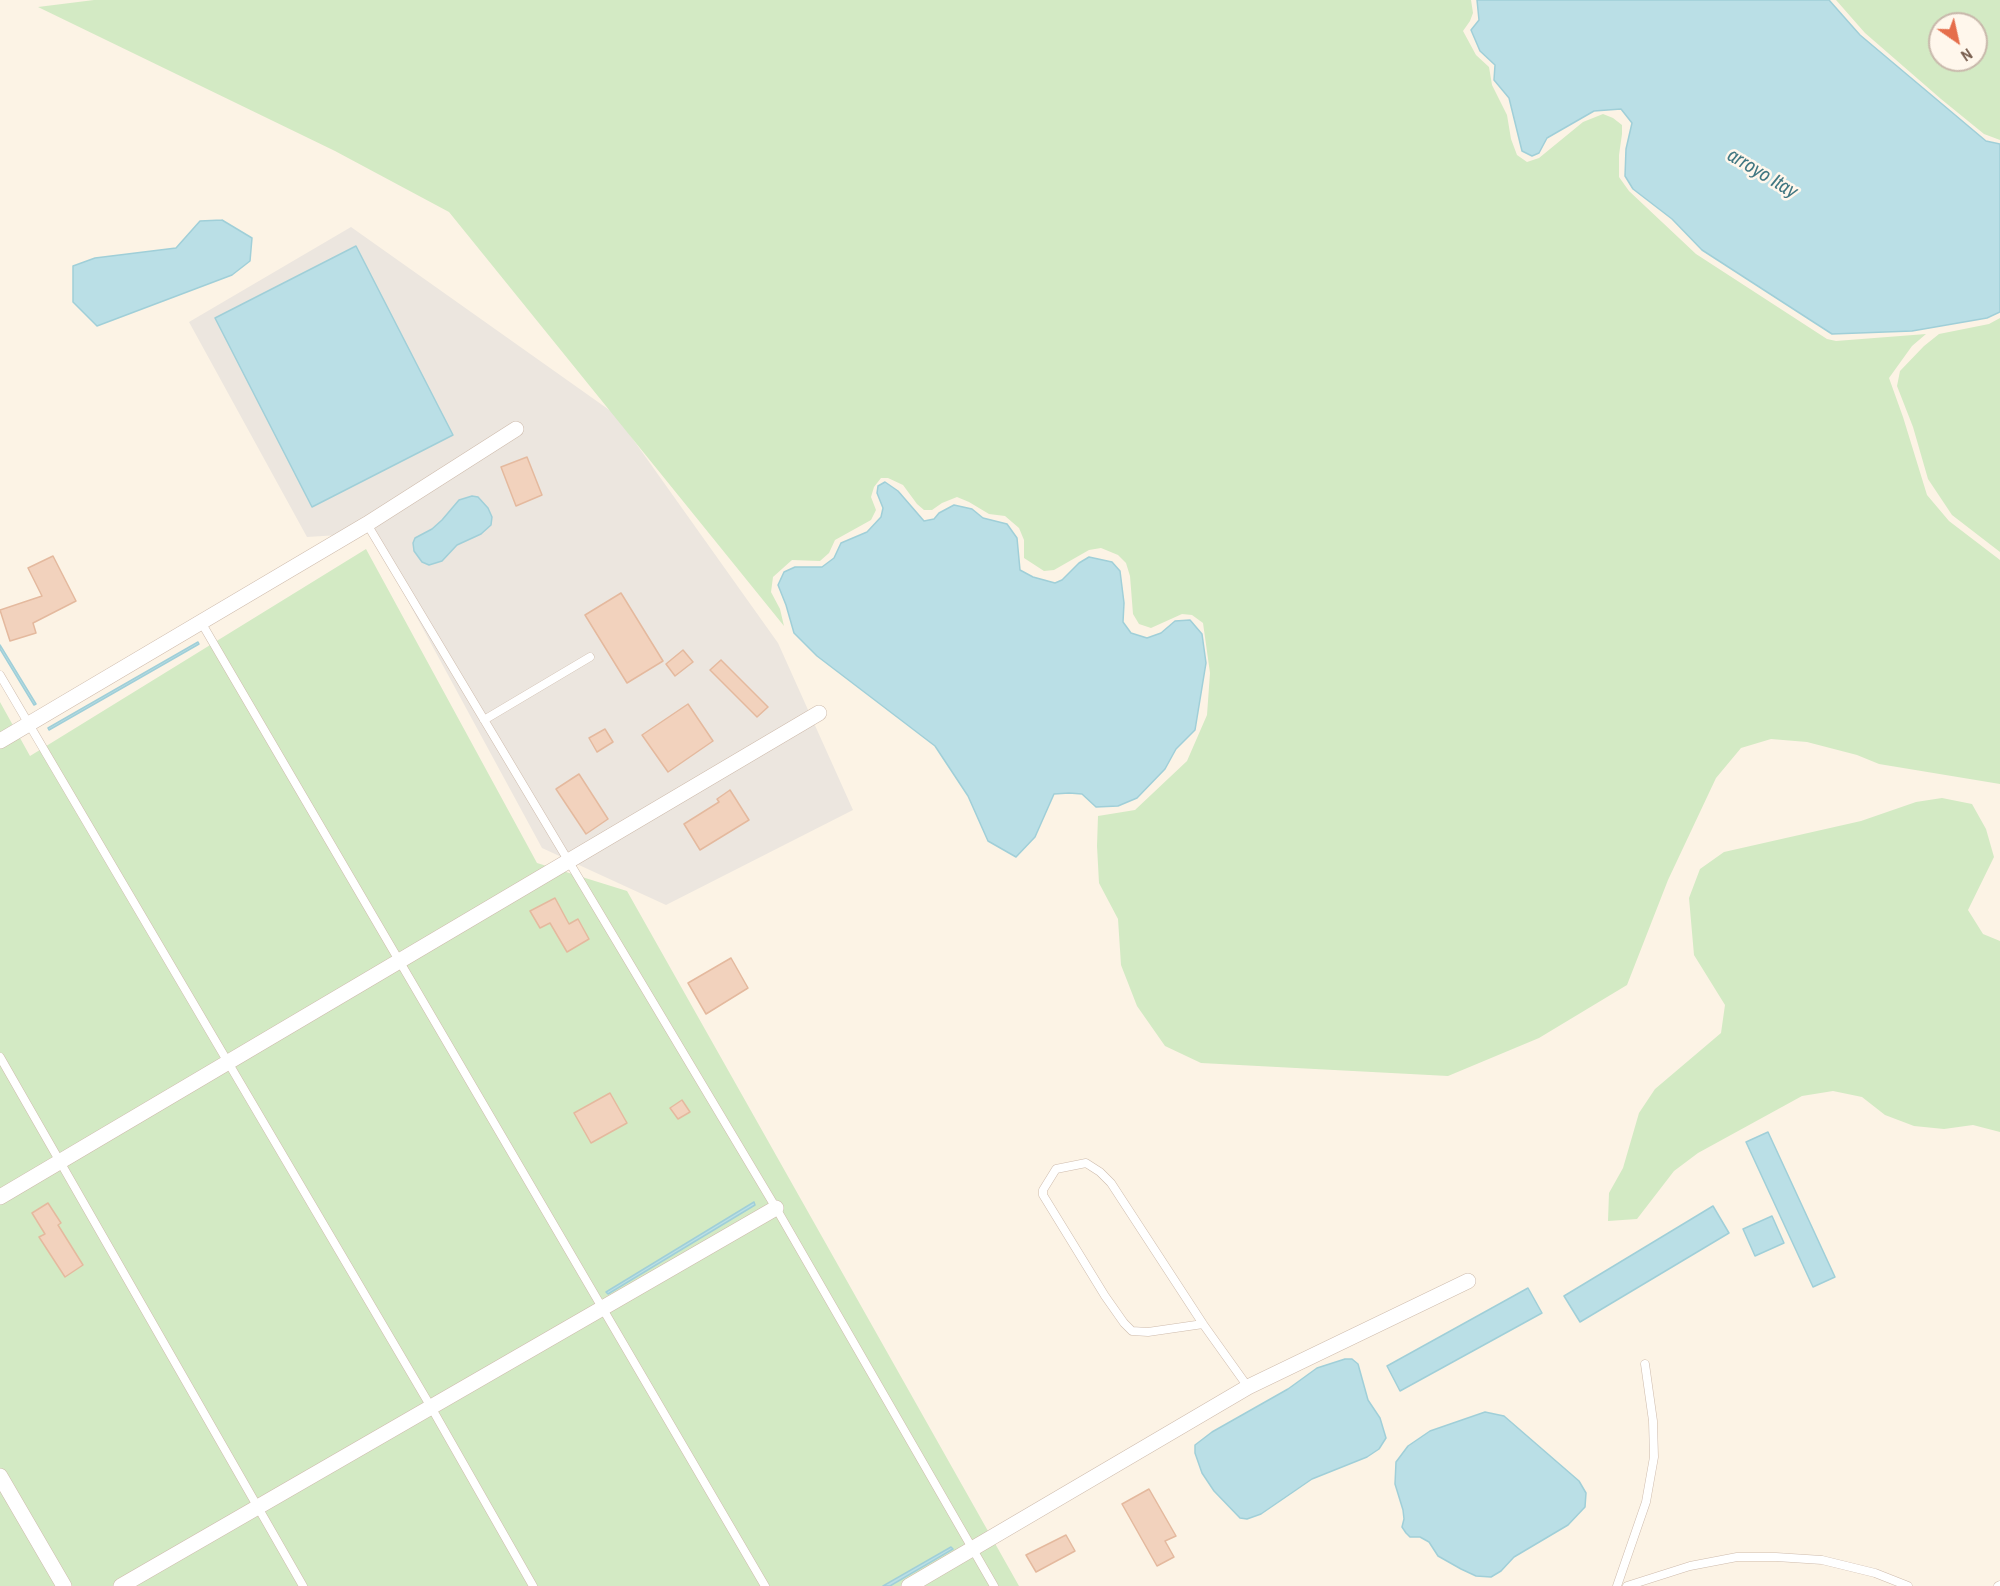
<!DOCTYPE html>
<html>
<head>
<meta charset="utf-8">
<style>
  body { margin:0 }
  #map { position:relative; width:2000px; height:1586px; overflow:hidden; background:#fcf3e5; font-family:"Archivo Narrow",sans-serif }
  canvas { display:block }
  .north { position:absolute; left:1928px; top:12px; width:60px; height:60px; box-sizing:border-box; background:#fff7ec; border:2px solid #c8b8ab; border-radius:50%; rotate:146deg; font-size:16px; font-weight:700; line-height:24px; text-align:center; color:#755a4a }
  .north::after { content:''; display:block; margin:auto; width:21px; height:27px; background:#e56e4b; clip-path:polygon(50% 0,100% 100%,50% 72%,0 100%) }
</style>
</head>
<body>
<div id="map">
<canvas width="2000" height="1586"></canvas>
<div class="north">N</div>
</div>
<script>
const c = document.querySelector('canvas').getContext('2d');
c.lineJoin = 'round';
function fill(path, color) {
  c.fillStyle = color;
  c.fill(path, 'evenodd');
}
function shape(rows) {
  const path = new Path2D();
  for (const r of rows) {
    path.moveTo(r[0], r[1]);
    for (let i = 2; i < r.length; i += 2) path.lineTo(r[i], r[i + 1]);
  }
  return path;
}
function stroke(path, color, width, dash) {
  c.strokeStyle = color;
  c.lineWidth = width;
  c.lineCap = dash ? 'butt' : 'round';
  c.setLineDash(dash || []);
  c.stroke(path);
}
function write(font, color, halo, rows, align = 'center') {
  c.font = font + ' "Archivo Narrow",sans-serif';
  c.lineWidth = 5;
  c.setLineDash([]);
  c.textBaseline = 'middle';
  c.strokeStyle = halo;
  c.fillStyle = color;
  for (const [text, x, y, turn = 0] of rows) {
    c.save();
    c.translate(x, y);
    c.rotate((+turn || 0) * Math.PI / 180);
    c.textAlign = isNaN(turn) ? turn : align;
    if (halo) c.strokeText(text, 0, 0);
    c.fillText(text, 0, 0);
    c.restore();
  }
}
const industrial = shape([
  [351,227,615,414,778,643,853,810,666,905,542,848,371,533,307,537,189,322]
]);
const green = shape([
  [94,0,1471,0,1473,13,1470,21,1463,31,1476,55,1489,67,1492,85,1507,115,1511,139,1517,155,1527,162,1539,158,1583,122,1603,114,1613,118,1622,125,1622,134,1619,155,1619,177,1629,191,1696,254,1827,339,1836,341,1926,334,1912,346,1889,378,1903,417,1927,495,1949,521,2000,560,2000,784,1879,764,1857,755,1807,742,1771,739,1741,748,1716,778,1668,880,1627,985,1539,1038,1448,1076,1201,1063,1165,1046,1137,1006,1121,965,1118,919,1099,883,1097,846,1098,816,1135,810,1187,761,1207,715,1210,673,1203,623,1192,615,1182,614,1151,628,1139,624,1133,614,1130,576,1126,563,1118,555,1101,548,1089,550,1054,570,1044,571,1024,558,1024,540,1019,528,1005,516,989,514,969,502,957,497,942,503,932,510,924,510,917,504,903,485,888,478,881,478,874,487,871,497,876,510,871,520,835,540,829,553,820,561,792,560,773,577,771,592,780,609,784,626,449,212,335,151,38,7],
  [1836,0,2000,0,2000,140,1984,134,1941,99,1865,33],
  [1940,24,1976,24,1976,60,1940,60],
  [2000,318,2000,552,1952,515,1928,479,1913,427,1897,386,1900,371,1924,346,1939,334,1989,324],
  [366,549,537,863,627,891,1019,1586,0,1586,0,702,30,756],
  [1942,798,1972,804,1986,829,1994,857,1968,910,1983,934,2000,941,2000,1132,1973,1125,1944,1129,1914,1126,1885,1115,1862,1097,1833,1091,1802,1096,1698,1153,1674,1171,1637,1219,1608,1221,1609,1193,1623,1168,1639,1113,1655,1089,1721,1033,1725,1005,1694,955,1689,898,1700,869,1724,852,1861,821,1916,802]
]);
const water = shape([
  [1477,0,1829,0,1860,35,1986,141,2000,144,2000,312,1987,318,1912,331,1832,334,1702,250,1672,219,1633,189,1625,176,1626,149,1632,123,1621,109,1594,111,1547,138,1539,153,1532,156,1522,151,1509,98,1494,80,1495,65,1480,51,1471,30,1479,20,1477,0],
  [222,220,252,238,250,261,232,275,97,326,73,302,73,266,95,258,176,248,200,221,222,220],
  [356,246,453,435,312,507,215,318,356,246],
  [885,482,898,491,924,521,934,519,939,513,954,505,972,509,983,518,1007,524,1017,538,1020,570,1033,577,1055,583,1062,580,1079,563,1089,557,1112,562,1120,571,1124,603,1123,622,1131,633,1147,638,1161,633,1175,621,1190,620,1202,634,1206,663,1195,730,1176,749,1165,769,1137,798,1118,806,1096,807,1082,794,1069,793,1054,794,1035,837,1016,857,988,841,968,796,935,746,817,656,794,633,786,605,778,585,784,572,795,567,822,567,834,558,841,543,867,532,881,517,883,508,877,493,878,486,885,482],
  [472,496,478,497,488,508,492,517,491,525,481,534,457,545,442,561,429,565,422,562,414,551,413,543,415,538,432,529,442,520,459,500,472,496],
  [198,642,199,644,49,730,48,728,198,642],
  [0,645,36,704,34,705,0,649,0,645],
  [1768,1132,1835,1277,1813,1287,1746,1142,1768,1132],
  [754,1202,755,1205,608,1294,606,1292,754,1202],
  [1713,1206,1729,1233,1580,1322,1564,1296,1713,1206],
  [1772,1216,1784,1243,1755,1256,1743,1229,1772,1216],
  [1528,1288,1542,1313,1400,1391,1387,1366,1528,1288],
  [1345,1359,1352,1359,1358,1364,1368,1400,1380,1418,1386,1438,1379,1449,1367,1457,1312,1479,1261,1514,1247,1519,1240,1518,1214,1491,1202,1473,1195,1453,1195,1445,1212,1432,1288,1389,1317,1368,1345,1359],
  [1485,1412,1504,1416,1579,1481,1586,1493,1585,1507,1568,1525,1514,1557,1501,1571,1491,1577,1476,1576,1461,1569,1438,1556,1429,1542,1420,1537,1410,1537,1406,1533,1402,1527,1404,1519,1403,1510,1395,1484,1396,1462,1408,1446,1430,1431,1485,1412],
  [951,1547,953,1549,890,1586,883,1586,951,1547]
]);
const building = shape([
  [527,457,542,495,516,506,501,467,527,457],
  [53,556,76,601,33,623,36,633,10,641,0,610,42,596,28,568,53,556],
  [621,593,663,661,627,683,585,615,621,593],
  [683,650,693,662,675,676,666,664,683,650],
  [721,660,768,707,757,717,710,670,721,660],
  [688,704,713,741,668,772,642,735,688,704],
  [605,729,613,742,597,752,589,738,605,729],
  [579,774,608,819,586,834,556,789,579,774],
  [730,790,749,820,700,850,684,824,719,802,717,799,730,790],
  [555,898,569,924,578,919,589,939,567,952,550,923,540,928,530,911,555,898],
  [731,958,748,988,706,1014,688,983,731,958],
  [610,1093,627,1123,591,1143,574,1113,610,1093],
  [682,1100,690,1112,678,1119,670,1108,682,1100],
  [48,1203,61,1223,58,1225,83,1265,65,1277,39,1237,45,1234,32,1213,48,1203],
  [1149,1489,1176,1536,1165,1541,1174,1557,1157,1566,1122,1504,1149,1489],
  [1066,1535,1075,1551,1036,1572,1026,1555,1066,1535]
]);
const service = shape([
  [367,524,776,1208,994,1586],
  [201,622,765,1586],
  [0,675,431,1407,533,1586],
  [484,720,590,657],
  [0,1057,303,1586],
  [1203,1324,1148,1332,1132,1331,1124,1323,1105,1296,1043,1195,1043,1190,1056,1169,1086,1163,1100,1172,1111,1183,1203,1324,1248,1387],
  [1617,1586,1646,1502,1654,1457,1653,1421,1645,1364],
  [1627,1586,1690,1566,1737,1557,1776,1557,1822,1560,1875,1573,1908,1586],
  [1998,1586,2000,1585]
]);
const minor = shape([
  [0,741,367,524,516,429],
  [0,1197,819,713],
  [0,1476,64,1586],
  [121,1586,776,1208],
  [909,1586,1248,1387,1468,1281]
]);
const waterNames = [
  ["arroyo Itay",1762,174,31]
];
fill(industrial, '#ece6df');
fill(green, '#d3eac4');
fill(water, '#badfe6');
stroke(water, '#a0cfd8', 1.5);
fill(building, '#f2d2bd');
stroke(building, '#e4b99e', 1.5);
stroke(service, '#cebbac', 9);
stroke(minor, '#cebbac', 16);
stroke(service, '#fff', 8);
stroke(minor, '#fff', 15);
write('italic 20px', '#417782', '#fff7ec', waterNames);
</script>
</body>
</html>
